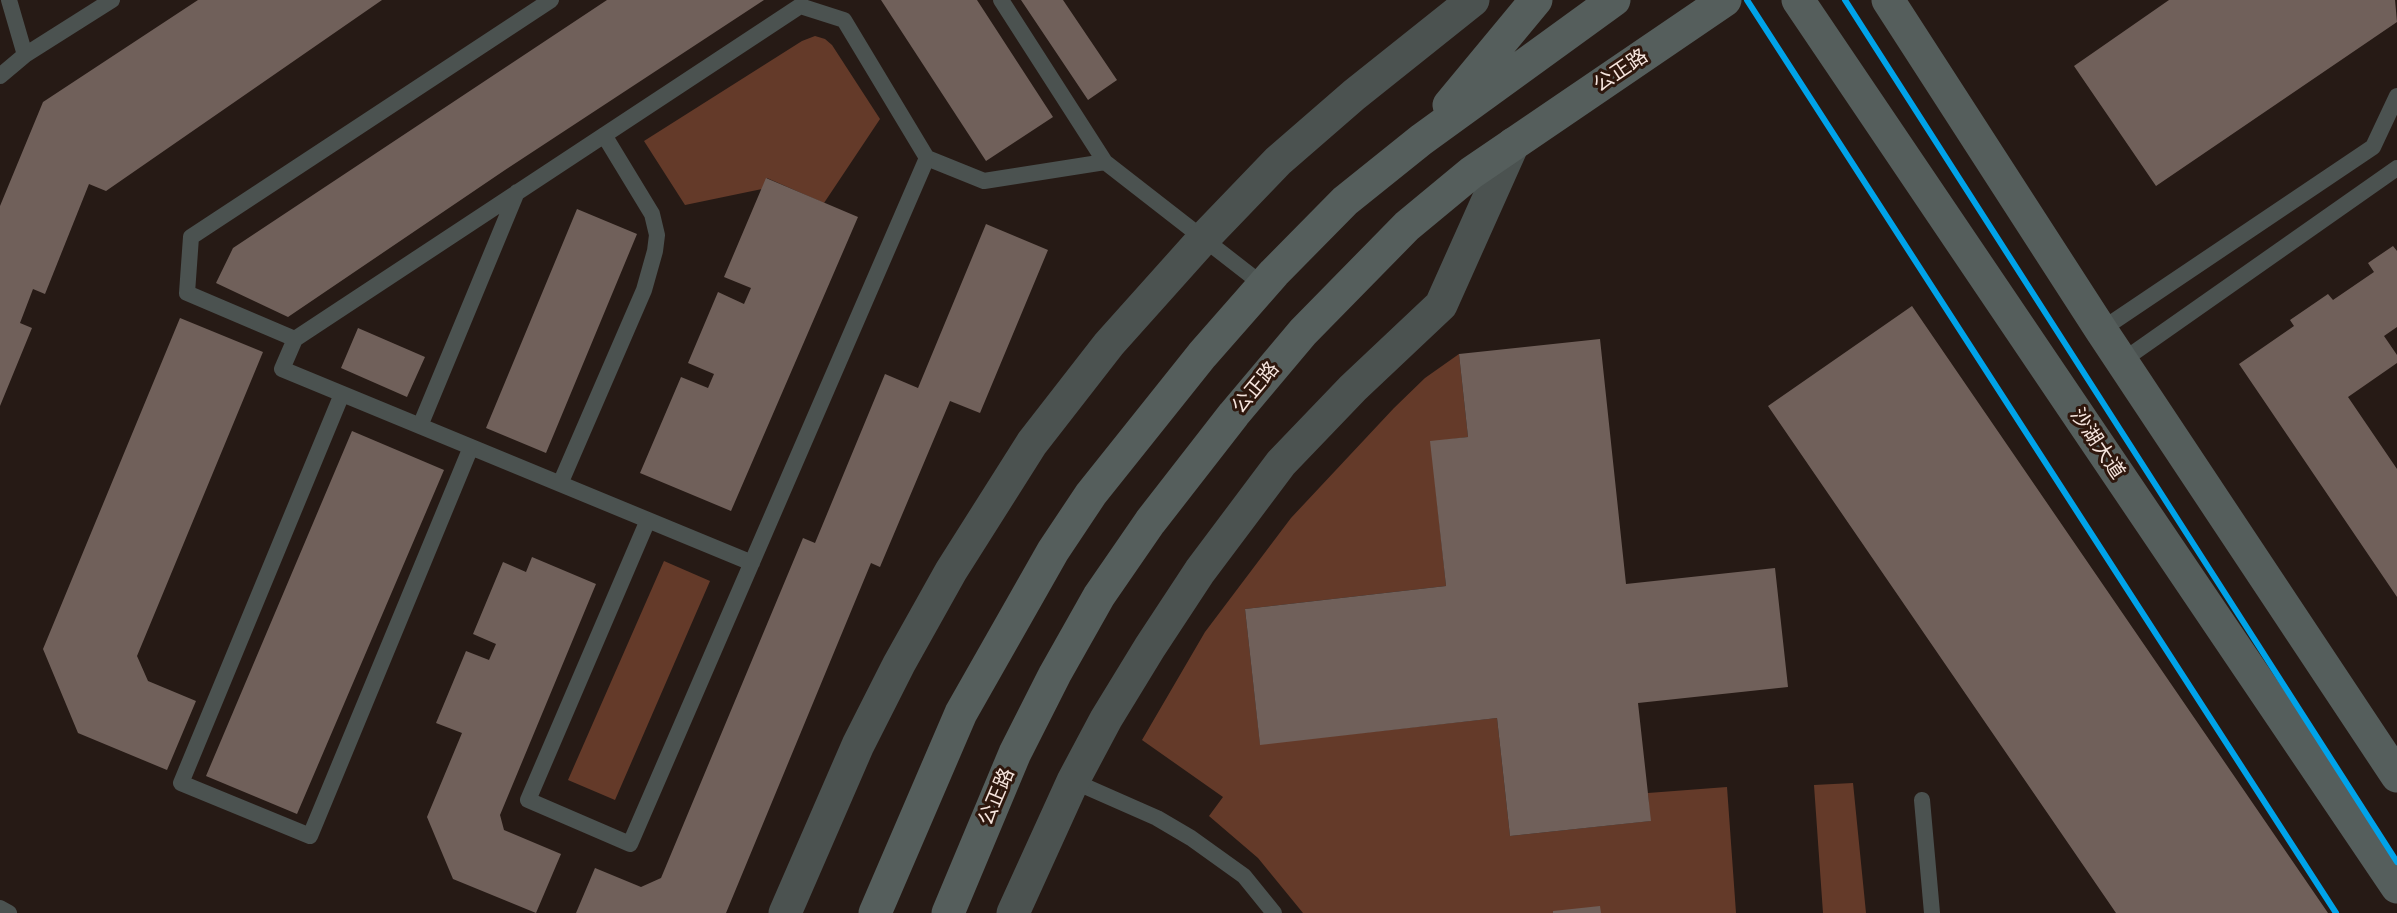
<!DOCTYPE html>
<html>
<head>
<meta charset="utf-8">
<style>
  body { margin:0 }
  canvas { display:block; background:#261a15 }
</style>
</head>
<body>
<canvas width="2397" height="913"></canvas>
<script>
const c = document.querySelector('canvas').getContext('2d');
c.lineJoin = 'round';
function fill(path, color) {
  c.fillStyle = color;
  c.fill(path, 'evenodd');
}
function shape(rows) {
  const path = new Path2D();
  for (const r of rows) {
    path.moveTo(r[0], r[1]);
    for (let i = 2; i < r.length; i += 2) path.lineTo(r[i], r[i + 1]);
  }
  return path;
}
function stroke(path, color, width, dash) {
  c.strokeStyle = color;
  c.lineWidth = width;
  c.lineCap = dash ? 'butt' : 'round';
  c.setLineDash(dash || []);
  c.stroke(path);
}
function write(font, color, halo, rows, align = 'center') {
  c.font = font + ' "Noto Serif","Noto Sans SC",serif';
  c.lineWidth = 6;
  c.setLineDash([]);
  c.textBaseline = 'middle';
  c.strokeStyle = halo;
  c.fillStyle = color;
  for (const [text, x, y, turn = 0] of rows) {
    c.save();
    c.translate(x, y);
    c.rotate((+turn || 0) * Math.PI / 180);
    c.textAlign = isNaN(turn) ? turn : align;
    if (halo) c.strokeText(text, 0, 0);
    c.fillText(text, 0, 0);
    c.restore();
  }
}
const forest = shape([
  [815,36,825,39,832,45,880,119,824,203,767,178,762,189,685,205,644,141,802,41],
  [1459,354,1468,437,1431,442,1446,586,1245,609,1260,744,1497,718,1510,836,1650,821,1648,793,1727,787,1736,913,1303,913,1258,858,1209,816,1223,797,1142,740,1205,632,1291,518,1394,408,1425,378],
  [664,561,710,581,615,800,568,780],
  [1853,783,1866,913,1823,913,1814,785]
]);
const building = shape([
  [198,0,382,0,106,191,89,184,45,294,33,289,20,323,32,328,0,406,0,206,43,102],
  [607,0,764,0,505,170,288,317,216,283,233,248],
  [881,0,977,0,1053,117,986,161],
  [1021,0,1063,0,1117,80,1088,100],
  [2169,0,2395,0,2397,22,2156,186,2074,66],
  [766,178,858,217,731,511,640,473,681,377,708,388,714,374,688,363,718,292,744,304,751,288,724,277],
  [577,209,637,234,546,453,486,428],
  [986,224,1048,250,980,413,950,401,880,567,871,563,726,913,576,913,595,868,641,887,661,878,803,538,815,543,885,374,918,388],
  [2393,246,2397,251,2397,327,2384,336,2397,355,2397,363,2348,397,2397,469,2397,597,2239,364,2294,326,2290,320,2328,294,2333,300,2374,272,2368,263],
  [1912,306,2328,913,2116,913,1768,406],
  [180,318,263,352,137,656,148,681,196,701,167,770,78,733,43,649],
  [358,328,425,357,407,397,341,368],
  [1600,339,1626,584,1775,568,1788,687,1638,703,1651,821,1510,836,1497,718,1260,745,1245,609,1446,586,1430,441,1468,437,1459,354],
  [352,431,444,470,297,814,206,776],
  [532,557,596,584,500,815,504,830,561,854,536,913,453,879,427,817,462,733,436,723,466,651,489,660,496,644,473,634,503,562,526,572],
  [1600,906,1601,913,1553,913,1553,911]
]);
const lane = shape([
  [9,0,25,55,112,0],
  [1001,0,1105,162,1263,285],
  [0,76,25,55],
  [2101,330,2373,147,2397,96],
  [295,339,187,293,191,237,551,0],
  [2122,361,2397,168],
  [342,394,181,783,310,836,471,447],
  [420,426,517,192],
  [560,484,644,290,655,251,657,235,652,214,604,135],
  [648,520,528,800,630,844,927,158],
  [752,563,282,369,295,339,800,6,844,20,927,158,984,181,1105,162],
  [1073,781,1157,818,1191,838,1244,876,1274,913],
  [1922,800,1932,913],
  [0,908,9,913]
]);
const street = shape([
  [785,913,858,745,899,664,951,571,1032,443,1109,344,1203,239,1278,161,1354,95,1473,0],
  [1013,913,1073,781,1106,719,1150,647,1200,571,1281,463,1353,388,1441,305,1513,144]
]);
const secondary = shape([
  [1798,0,2397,887],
  [1888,0,2101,330,2397,776],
  [1449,105,1536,0],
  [875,913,961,713,1053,551,1091,494,1202,355,1274,273,1345,201,1421,140,1614,0],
  [948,913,1015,753,1055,674,1099,596,1150,522,1234,414,1303,332,1407,226,1471,173,1725,0]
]);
const metro1 = shape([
  [1747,0,2336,913],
  [1845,0,2397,862]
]);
const streetNames = [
  ["公正路",1621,71,-34],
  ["公正路",1256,388,-50],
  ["沙湖大道",2097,444,56],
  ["公正路",997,797,-67]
];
fill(forest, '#643a29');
fill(building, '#70605a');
stroke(lane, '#4b5250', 16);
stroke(street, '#4b5250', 33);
stroke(secondary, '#555e5c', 33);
stroke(metro1, '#00a3e9', 6);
write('20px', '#f6e5de', '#2e170d', streetNames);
</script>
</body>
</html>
